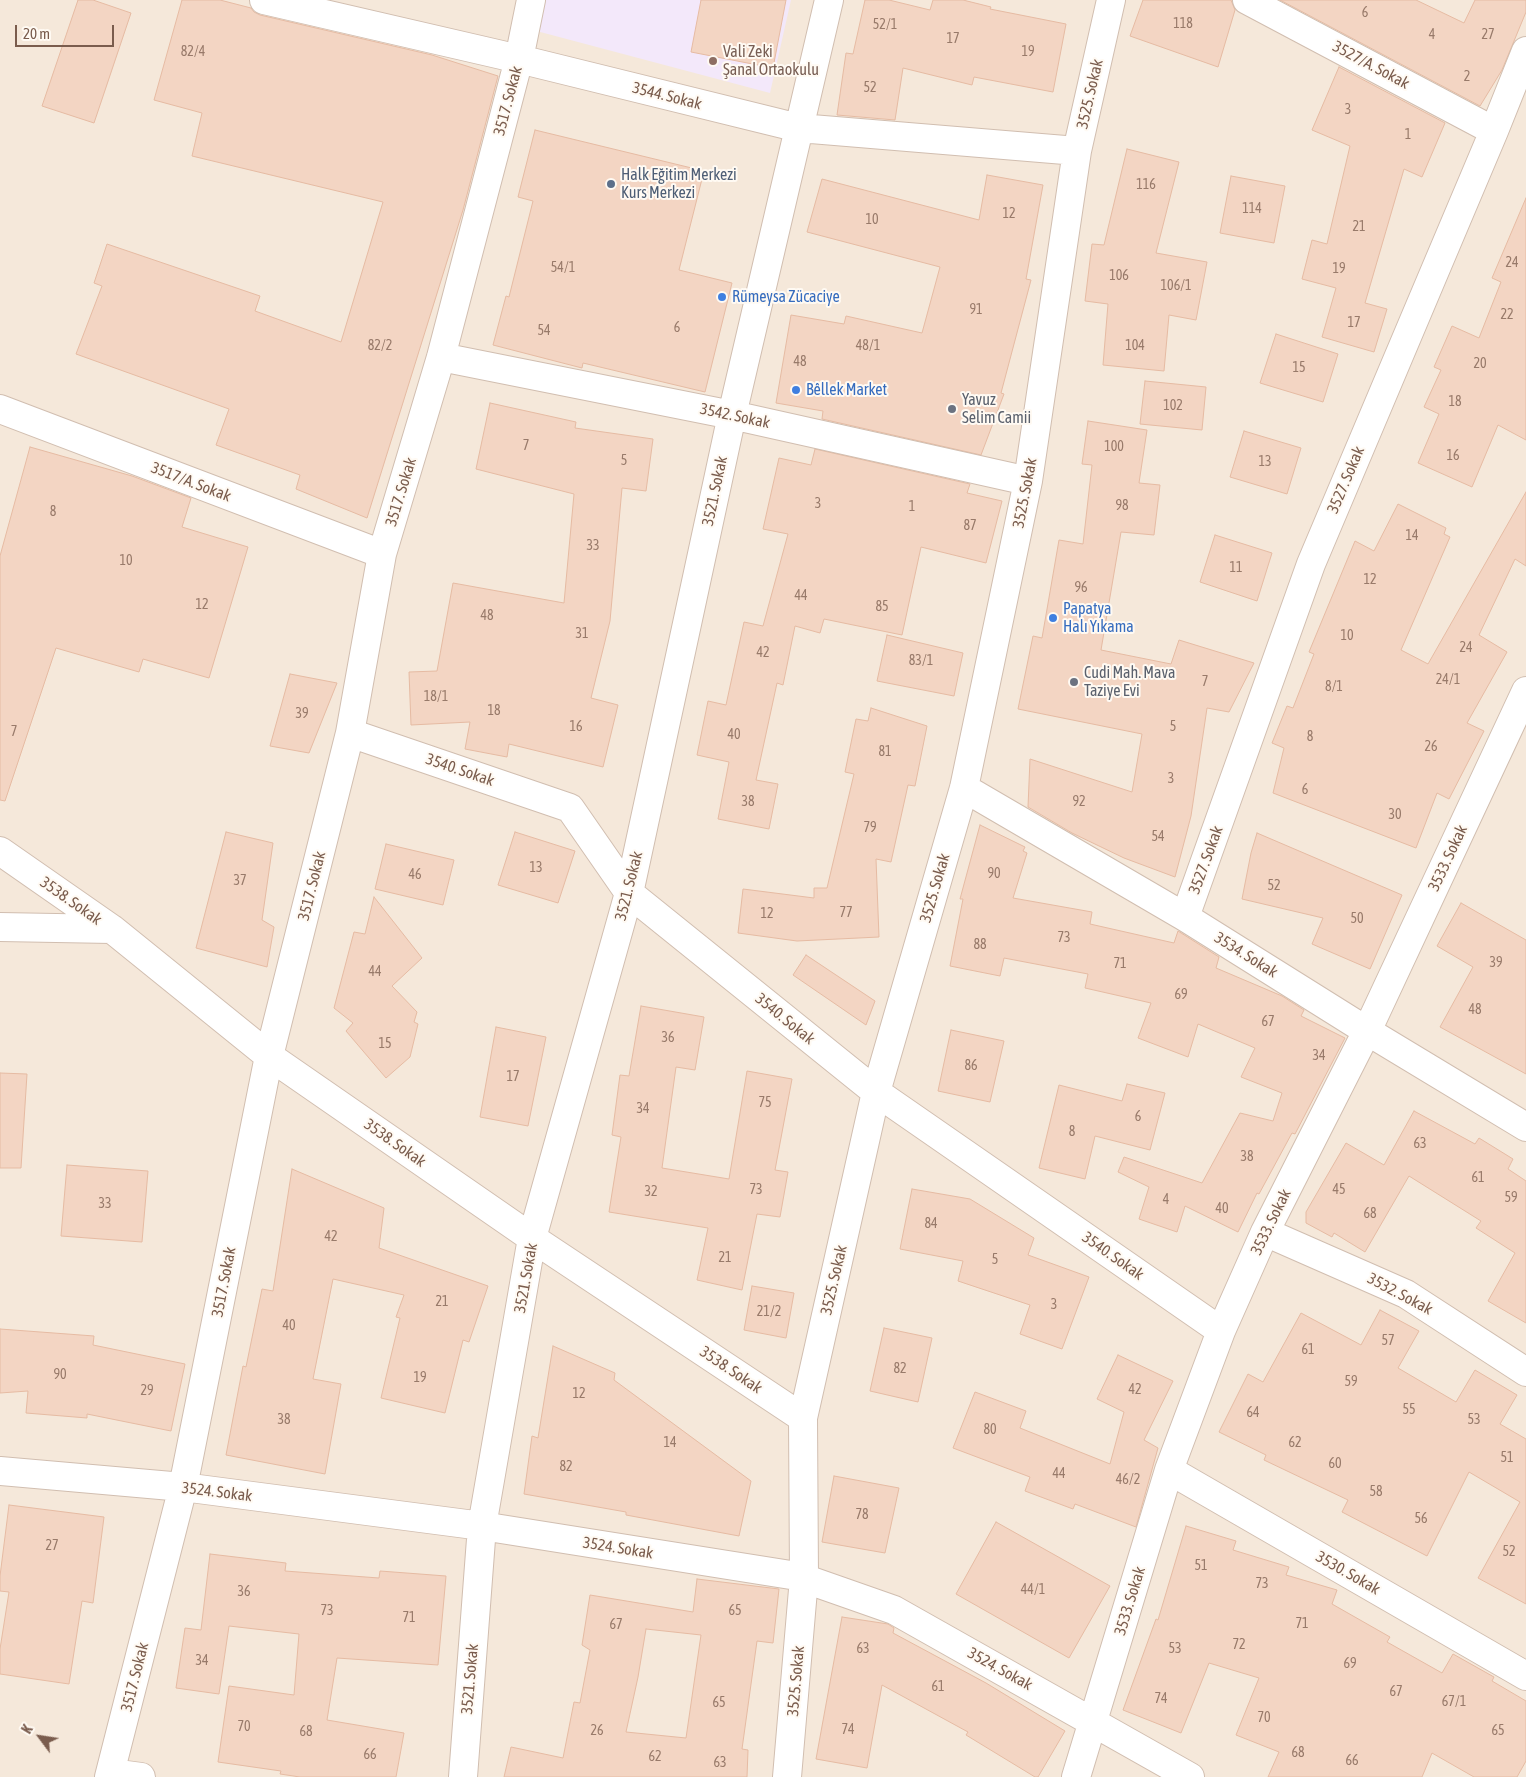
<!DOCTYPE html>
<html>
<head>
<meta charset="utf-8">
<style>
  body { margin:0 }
  #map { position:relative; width:1526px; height:1777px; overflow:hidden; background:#fdf6ec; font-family:"Asap Condensed",sans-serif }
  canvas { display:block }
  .north { position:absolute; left:15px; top:1712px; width:50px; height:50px; -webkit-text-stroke:4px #fffaf3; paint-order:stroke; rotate:301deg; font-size:14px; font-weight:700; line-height:20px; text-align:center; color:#7a5c4d }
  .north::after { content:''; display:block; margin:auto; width:18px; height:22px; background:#7a5c4d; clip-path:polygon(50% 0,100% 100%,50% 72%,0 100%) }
  .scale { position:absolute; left:15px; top:25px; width:99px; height:22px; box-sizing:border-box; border:2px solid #7a5c4d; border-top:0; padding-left:6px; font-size:15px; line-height:18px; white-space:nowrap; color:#7a5c4d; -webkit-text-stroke:4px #fffaf3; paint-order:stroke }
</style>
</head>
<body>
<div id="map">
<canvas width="1526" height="1777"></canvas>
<div class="north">K</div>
<div class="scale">20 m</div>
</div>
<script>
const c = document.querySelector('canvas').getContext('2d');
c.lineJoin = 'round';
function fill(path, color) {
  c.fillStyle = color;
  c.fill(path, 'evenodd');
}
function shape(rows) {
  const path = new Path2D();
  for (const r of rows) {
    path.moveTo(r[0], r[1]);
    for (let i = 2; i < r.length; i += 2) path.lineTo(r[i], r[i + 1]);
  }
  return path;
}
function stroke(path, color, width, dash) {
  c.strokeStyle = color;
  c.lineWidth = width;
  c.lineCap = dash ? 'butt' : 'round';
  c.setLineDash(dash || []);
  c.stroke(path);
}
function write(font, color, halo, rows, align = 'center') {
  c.font = font + ' "Asap Condensed",sans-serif';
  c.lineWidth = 4;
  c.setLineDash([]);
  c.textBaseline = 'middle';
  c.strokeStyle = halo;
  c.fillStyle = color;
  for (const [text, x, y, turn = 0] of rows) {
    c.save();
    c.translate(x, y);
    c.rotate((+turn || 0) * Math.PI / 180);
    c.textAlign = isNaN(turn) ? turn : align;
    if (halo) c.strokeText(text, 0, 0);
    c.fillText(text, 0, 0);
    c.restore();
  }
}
const residential = shape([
  [0,0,1526,0,1526,1777,0,1777]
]);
const education = shape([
  [535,0,791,0,770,93,529,29]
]);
const building = shape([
  [78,0,93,0,131,13,94,123,42,106,78,0],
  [182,0,220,0,251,8,254,12,260,15,432,55,498,76,463,210,367,518,296,489,300,475,216,445,229,409,76,354,102,286,94,283,107,244,260,296,255,311,341,342,383,202,192,156,202,113,154,100,182,0],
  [701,0,786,0,773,68,691,52,701,0],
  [865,0,889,0,930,10,933,0,963,0,991,7,990,9,1066,24,1053,92,974,77,972,85,903,68,895,120,837,115,846,53,853,54,865,0],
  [1143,0,1231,0,1235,10,1218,67,1130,36,1143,0],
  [1280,0,1416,0,1464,23,1475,0,1526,0,1526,12,1502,70,1480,106,1280,0],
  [1339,67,1445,123,1422,177,1404,169,1365,303,1387,309,1374,352,1322,337,1336,288,1302,279,1312,240,1327,244,1350,146,1312,130,1339,67],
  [535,130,704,171,679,270,732,283,705,392,583,363,582,368,493,345,506,296,509,297,533,201,518,197,535,130],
  [1127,149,1179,162,1156,253,1207,262,1196,320,1169,315,1164,371,1103,365,1108,304,1085,301,1092,244,1104,245,1127,149],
  [987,175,1043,185,1026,279,1031,280,1001,393,1004,394,981,455,822,419,823,411,776,403,791,315,844,324,846,316,922,333,940,267,807,232,822,179,979,220,987,175],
  [1231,176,1285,186,1274,243,1220,233,1231,176],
  [1526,198,1526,440,1498,425,1472,487,1418,463,1439,414,1424,407,1441,370,1434,367,1452,326,1479,338,1501,282,1492,278,1526,198],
  [1276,334,1338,354,1323,402,1260,383,1276,334],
  [1145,381,1206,387,1202,430,1140,424,1145,381],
  [490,403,576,422,575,428,653,439,646,491,622,488,610,621,591,698,618,705,603,767,509,744,507,757,465,749,470,722,411,725,409,672,437,671,453,583,564,603,574,494,476,469,490,403],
  [1088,421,1147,430,1139,483,1160,485,1154,535,1121,532,1101,650,1171,664,1179,640,1254,663,1229,712,1207,708,1191,816,1175,877,1124,858,1072,833,1028,807,1030,759,1132,792,1142,734,1018,709,1033,636,1042,638,1059,540,1083,544,1092,465,1082,464,1088,421],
  [1244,431,1301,448,1287,494,1230,477,1244,431],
  [30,447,132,476,191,498,182,527,248,547,209,678,143,659,139,672,56,648,5,801,0,800,0,556,30,447],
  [815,449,970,484,967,493,1002,501,986,563,921,547,902,635,824,619,820,633,795,626,783,685,777,683,756,780,778,784,769,829,718,819,729,762,697,755,708,701,726,705,744,622,763,626,788,534,763,529,779,458,811,465,815,449],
  [1526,492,1526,566,1515,559,1479,635,1507,652,1467,723,1484,731,1449,799,1437,793,1416,848,1273,793,1284,748,1272,743,1287,706,1293,708,1314,654,1309,652,1355,541,1374,551,1398,504,1446,528,1444,534,1450,537,1401,650,1428,664,1526,492],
  [1215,535,1272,553,1257,601,1200,582,1215,535],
  [887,635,963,653,954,696,877,681,887,635],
  [290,674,337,683,309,753,270,746,290,674],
  [871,708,927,726,915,786,908,785,891,862,876,859,879,937,797,941,738,933,743,889,814,898,814,888,827,888,854,774,845,772,856,719,868,721,871,708],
  [980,825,1025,847,1023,851,1027,853,1013,898,1092,912,1090,924,1174,943,1178,931,1219,957,1216,968,1282,996,1304,1010,1301,1016,1345,1038,1295,1134,1292,1133,1259,1194,1257,1193,1238,1232,1185,1206,1177,1232,1139,1219,1149,1187,1118,1172,1124,1157,1202,1183,1240,1113,1273,1121,1282,1093,1241,1077,1255,1048,1198,1024,1188,1057,1138,1038,1151,1003,1085,988,1088,974,1004,958,1000,976,950,966,963,899,960,899,980,825],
  [226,832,273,843,262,920,274,927,267,967,196,948,226,832],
  [515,832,575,851,558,903,498,885,515,832],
  [1257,833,1402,895,1370,969,1312,944,1323,918,1242,899,1251,853,1257,833],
  [386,844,454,860,443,905,375,889,386,844],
  [374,897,422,958,392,986,417,1012,414,1022,418,1024,410,1057,386,1078,346,1031,353,1023,334,1008,354,932,365,934,374,897],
  [1461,903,1526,940,1526,1074,1440,1027,1473,967,1437,946,1461,903],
  [806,955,875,1001,866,1025,793,975,806,955],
  [641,1006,704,1017,695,1070,676,1067,662,1168,729,1179,747,1071,792,1079,775,1170,788,1172,780,1217,757,1214,742,1290,697,1280,708,1228,609,1212,621,1137,612,1135,620,1075,629,1076,641,1006],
  [496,1027,546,1037,528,1126,480,1117,496,1027],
  [951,1030,1004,1041,990,1102,938,1091,951,1030],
  [0,1073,27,1074,21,1168,0,1168,0,1073],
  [1127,1084,1165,1093,1150,1150,1095,1136,1085,1179,1039,1168,1059,1085,1122,1101,1127,1084],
  [1414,1111,1475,1144,1479,1138,1513,1159,1508,1169,1526,1181,1526,1323,1488,1301,1515,1253,1476,1228,1481,1221,1409,1176,1365,1252,1334,1233,1332,1237,1306,1223,1306,1212,1346,1143,1384,1165,1414,1111],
  [67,1165,148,1171,142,1242,61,1236,67,1165],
  [292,1169,384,1208,379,1248,488,1286,469,1342,463,1340,445,1413,381,1398,400,1318,396,1317,404,1295,333,1279,313,1379,341,1384,325,1474,226,1455,243,1366,246,1367,262,1289,273,1291,292,1169],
  [912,1189,970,1199,1034,1238,1028,1255,1089,1277,1062,1349,1020,1334,1030,1305,958,1281,963,1261,900,1249,912,1189],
  [752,1286,794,1293,786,1338,744,1330,752,1286],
  [1380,1310,1419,1331,1398,1368,1456,1402,1475,1370,1517,1395,1500,1424,1526,1439,1526,1604,1478,1578,1520,1502,1469,1472,1427,1556,1342,1512,1348,1500,1264,1460,1266,1455,1219,1432,1248,1374,1263,1382,1301,1313,1361,1345,1380,1310],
  [884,1328,932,1338,918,1402,870,1391,884,1328],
  [0,1329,94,1336,93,1345,185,1364,171,1431,87,1414,87,1418,26,1413,28,1391,0,1393,0,1329],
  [553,1346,615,1373,614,1380,751,1481,739,1536,626,1515,626,1512,524,1494,532,1436,538,1438,553,1346],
  [1118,1355,1173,1381,1144,1440,1158,1448,1136,1527,1075,1504,1073,1509,1025,1491,1030,1477,953,1448,975,1392,1026,1411,1020,1428,1110,1464,1124,1412,1097,1399,1118,1355],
  [834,1476,899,1488,885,1553,822,1542,834,1476],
  [9,1505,104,1517,93,1603,82,1601,69,1684,0,1674,0,1649,9,1592,0,1591,0,1576,9,1505],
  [996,1522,1110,1586,1069,1658,956,1594,996,1522],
  [1186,1526,1236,1541,1233,1550,1289,1567,1286,1575,1337,1590,1332,1604,1390,1637,1387,1642,1442,1673,1453,1654,1494,1677,1492,1681,1526,1701,1526,1761,1517,1777,1474,1777,1432,1753,1422,1777,1268,1777,1279,1752,1236,1735,1259,1678,1209,1663,1181,1733,1123,1710,1156,1619,1158,1620,1186,1526],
  [210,1554,286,1563,285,1571,379,1578,380,1571,446,1576,438,1665,337,1658,327,1720,404,1733,396,1777,300,1777,280,1774,281,1771,218,1762,229,1686,294,1695,299,1634,229,1626,219,1694,176,1688,185,1628,201,1630,210,1554],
  [697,1579,779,1589,773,1643,757,1641,742,1749,748,1750,747,1777,504,1777,511,1747,563,1758,574,1702,580,1703,590,1650,582,1645,590,1595,693,1612,697,1579],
  [646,1629,701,1635,686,1738,626,1732,638,1677,646,1629],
  [842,1617,888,1624,894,1628,893,1633,986,1683,1065,1731,1038,1777,1035,1777,966,1735,968,1732,882,1685,867,1768,816,1759,842,1617]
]);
const street = shape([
  [264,0,519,59,799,128,1077,151],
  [1247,0,1494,131],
  [441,357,732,415,1028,481],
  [0,409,382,554],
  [350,733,570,808,629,893,876,1092,1221,1331],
  [964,788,1185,917,1367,1031,1526,1127],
  [0,851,112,929,269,1056,532,1238,803,1418],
  [1185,917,1311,564,1494,131,1526,51],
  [0,927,112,929],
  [1265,1232,1406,1294,1526,1372],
  [1169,1470,1526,1676],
  [0,1471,183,1487,482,1526,797,1576,894,1610,1190,1777],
  [111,1773,141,1777],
  [109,1777,183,1487,269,1056,350,733,382,554,441,357,519,59,531,0],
  [463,1777,482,1526,532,1238,629,893,732,415,829,0],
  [787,1777,804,1578,803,1418,876,1092,964,788,1028,481,1077,151,1111,0],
  [1076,1777,1169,1470,1221,1331,1265,1232,1367,1031,1526,691]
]);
const markers = [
  [713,61,5,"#8d6e63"],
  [611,184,5,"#5c6f8a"],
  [722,297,5,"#3f7fe0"],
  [796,390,5,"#3f7fe0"],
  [952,409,5,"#6b7280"],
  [1053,618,5,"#3f7fe0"],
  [1074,682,5,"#6b7280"]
];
const numberNames = [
  ["6",1365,13],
  ["118",1183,24],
  ["52/1",885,25],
  ["4",1432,35],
  ["27",1488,35],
  ["17",953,39],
  ["82/4",193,52],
  ["19",1028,52],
  ["2",1467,77],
  ["52",870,88],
  ["3",1348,110],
  ["1",1408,135],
  ["116",1146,185],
  ["114",1252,209],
  ["12",1009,214],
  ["10",872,220],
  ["21",1359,227],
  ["24",1512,263],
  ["54/1",563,268],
  ["19",1339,269],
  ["106",1119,276],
  ["106/1",1176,286],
  ["91",976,310],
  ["22",1507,315],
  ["17",1354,323],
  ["6",677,328],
  ["54",544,331],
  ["82/2",380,346],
  ["48/1",868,346],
  ["104",1135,346],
  ["48",800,362],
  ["20",1480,364],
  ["15",1299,368],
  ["18",1455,402],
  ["102",1173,406],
  ["7",526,446],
  ["100",1114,447],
  ["16",1453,456],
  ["5",624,461],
  ["13",1265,462],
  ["3",818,504],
  ["98",1122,506],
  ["1",912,507],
  ["8",53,512],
  ["87",970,526],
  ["14",1412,536],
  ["33",593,546],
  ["10",126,561],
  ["11",1236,568],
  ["12",1370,580],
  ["96",1081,588],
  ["44",801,596],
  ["12",202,605],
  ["85",882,607],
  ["48",487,616],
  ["31",582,634],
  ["10",1347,636],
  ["24",1466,648],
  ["42",763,653],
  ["83/1",921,661],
  ["24/1",1448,680],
  ["7",1205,682],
  ["8/1",1334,687],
  ["18/1",436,697],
  ["18",494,711],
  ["39",302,714],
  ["16",576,727],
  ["5",1173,727],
  ["7",14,732],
  ["40",734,735],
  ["8",1310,737],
  ["26",1431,747],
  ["81",885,752],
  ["3",1171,779],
  ["6",1305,790],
  ["38",748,802],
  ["92",1079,802],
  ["30",1395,815],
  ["79",870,828],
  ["54",1158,837],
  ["13",536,868],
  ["90",994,874],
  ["46",415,875],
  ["37",240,881],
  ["52",1274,886],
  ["77",846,913],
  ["12",767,914],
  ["50",1357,919],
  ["73",1064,938],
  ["88",980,945],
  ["39",1496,963],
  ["71",1120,964],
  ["44",375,972],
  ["69",1181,995],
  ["48",1475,1010],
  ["67",1268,1022],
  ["36",668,1038],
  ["15",385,1044],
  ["34",1319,1056],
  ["86",971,1066],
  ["17",513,1077],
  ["75",765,1103],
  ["34",643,1109],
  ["6",1138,1117],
  ["8",1072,1132],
  ["63",1420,1144],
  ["38",1247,1157],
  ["61",1478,1178],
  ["73",756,1190],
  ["45",1339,1190],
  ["32",651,1192],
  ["59",1511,1198],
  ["4",1166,1200],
  ["33",105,1204],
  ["40",1222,1209],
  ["68",1370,1214],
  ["84",931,1224],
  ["42",331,1237],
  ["21",725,1258],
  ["5",995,1260],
  ["21",442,1302],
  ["3",1054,1305],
  ["21/2",769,1312],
  ["40",289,1326],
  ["57",1388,1341],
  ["61",1308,1350],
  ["82",900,1369],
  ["90",60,1375],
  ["19",420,1378],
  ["59",1351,1382],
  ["42",1135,1390],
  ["29",147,1391],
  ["12",579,1394],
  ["55",1409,1410],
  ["64",1253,1413],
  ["38",284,1420],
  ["53",1474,1420],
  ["80",990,1430],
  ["14",670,1443],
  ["62",1295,1443],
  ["51",1507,1458],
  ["60",1335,1464],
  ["82",566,1467],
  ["44",1059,1474],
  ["46/2",1128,1480],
  ["58",1376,1492],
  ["78",862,1515],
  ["56",1421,1519],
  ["27",52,1546],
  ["52",1509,1552],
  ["51",1201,1566],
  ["73",1262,1584],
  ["44/1",1033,1590],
  ["36",244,1592],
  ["73",327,1611],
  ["65",735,1611],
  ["71",409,1618],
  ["71",1302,1624],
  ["67",616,1625],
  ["72",1239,1645],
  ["63",863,1649],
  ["53",1175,1649],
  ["34",202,1661],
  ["69",1350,1664],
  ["61",938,1687],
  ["67",1396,1692],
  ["74",1161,1699],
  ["67/1",1454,1702],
  ["65",719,1703],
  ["70",1264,1718],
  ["70",244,1727],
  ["74",848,1730],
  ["26",597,1731],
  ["65",1498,1731],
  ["68",306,1732],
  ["68",1298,1753],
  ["66",370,1755],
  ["62",655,1757],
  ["66",1352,1761],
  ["63",720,1763]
];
const educationNames = [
  ["Vali Zeki",723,52],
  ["Şanal Ortaokulu",723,70]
];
const streetNames = [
  ["3527/A. Sokak",1371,65,28],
  ["3525. Sokak",1090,94,-77],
  ["3544. Sokak",667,96,14],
  ["3517. Sokak",508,101,-75],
  ["3542. Sokak",735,416,12],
  ["3527. Sokak",1346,480,-67],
  ["3517/A. Sokak",191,482,21],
  ["3521. Sokak",715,491,-78],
  ["3517. Sokak",401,492,-73],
  ["3525. Sokak",1025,493,-79],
  ["3540. Sokak",460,770,19],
  ["3533. Sokak",1448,858,-65],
  ["3527. Sokak",1206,860,-70],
  ["3517. Sokak",312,886,-76],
  ["3521. Sokak",629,886,-76],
  ["3525. Sokak",935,888,-74],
  ["3538. Sokak",71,901,35],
  ["3534. Sokak",1246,955,32],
  ["3540. Sokak",785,1019,39],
  ["3538. Sokak",395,1143,35],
  ["3533. Sokak",1271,1222,-64],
  ["3540. Sokak",1113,1256,35],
  ["3521. Sokak",526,1278,-80],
  ["3525. Sokak",834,1280,-77],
  ["3517. Sokak",224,1282,-79],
  ["3532. Sokak",1400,1294,28],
  ["3538. Sokak",731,1370,34],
  ["3524. Sokak",217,1492,7],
  ["3524. Sokak",618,1548,9],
  ["3530. Sokak",1348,1573,30],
  ["3533. Sokak",1130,1601,-73],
  ["3524. Sokak",1000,1669,29],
  ["3517. Sokak",135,1677,-76],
  ["3521. Sokak",470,1679,-85],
  ["3525. Sokak",796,1681,-85]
];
const serviceNames = [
  ["Halk Eğitim Merkezi",621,175],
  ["Kurs Merkezi",621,193]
];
const shopNames = [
  ["Rümeysa Zücaciye",732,297],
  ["Bêllek Market",806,390],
  ["Papatya",1063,609],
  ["Halı Yıkama",1063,627]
];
const worshipNames = [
  ["Yavuz",962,400],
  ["Selim Camii",962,418],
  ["Cudi Mah. Mava",1084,673],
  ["Taziye Evi",1084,691]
];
fill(residential, '#f5e8da');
fill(education, '#f3e8fa');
fill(building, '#f3d5c3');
stroke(building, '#e6bba3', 1);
stroke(street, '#d1beb0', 30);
stroke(street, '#fff', 28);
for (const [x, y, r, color] of markers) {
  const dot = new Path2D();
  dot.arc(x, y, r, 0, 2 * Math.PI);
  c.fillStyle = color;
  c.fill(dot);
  stroke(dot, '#fffaf3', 2);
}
write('14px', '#987a6a', null, numberNames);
write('16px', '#785e54', '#fffaf3', educationNames, 'left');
write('16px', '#7a5c4d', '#fffaf3', streetNames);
write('16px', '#4e5e75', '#fffaf3', serviceNames, 'left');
write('16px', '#366cbe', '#fffaf3', shopNames, 'left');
write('16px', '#5b616d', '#fffaf3', worshipNames, 'left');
</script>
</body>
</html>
